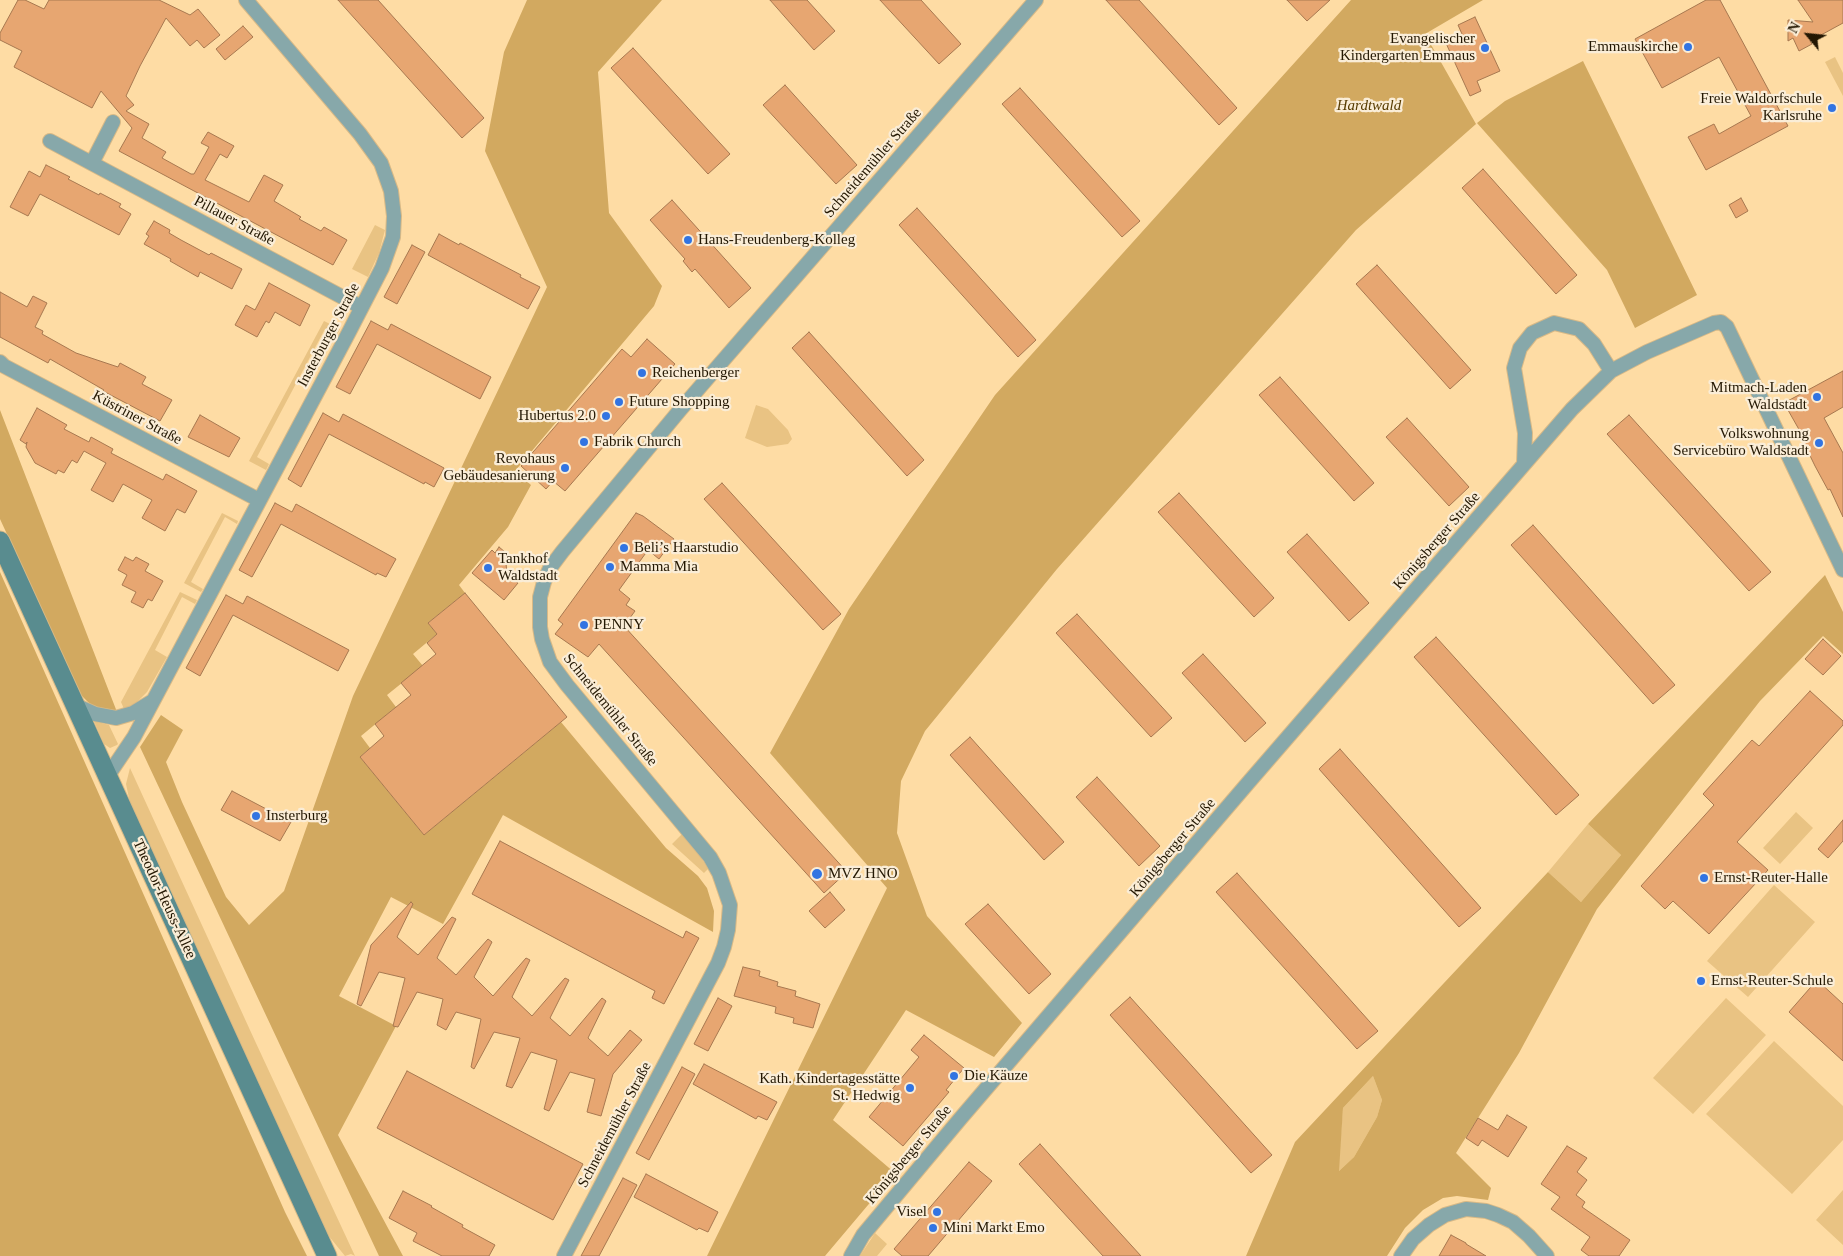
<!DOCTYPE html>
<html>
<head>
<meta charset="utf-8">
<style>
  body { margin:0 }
  #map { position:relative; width:1843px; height:1256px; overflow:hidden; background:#fedca4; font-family:"Times New Roman",serif }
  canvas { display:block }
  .north { position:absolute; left:1783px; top:10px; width:50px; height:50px; -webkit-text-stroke:4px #faedd7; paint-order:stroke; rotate:298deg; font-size:14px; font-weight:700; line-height:20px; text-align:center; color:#231702 }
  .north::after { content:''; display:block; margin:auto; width:18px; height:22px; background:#231702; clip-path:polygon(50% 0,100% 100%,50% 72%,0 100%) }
</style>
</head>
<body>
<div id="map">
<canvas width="1843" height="1256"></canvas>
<div class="north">N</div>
</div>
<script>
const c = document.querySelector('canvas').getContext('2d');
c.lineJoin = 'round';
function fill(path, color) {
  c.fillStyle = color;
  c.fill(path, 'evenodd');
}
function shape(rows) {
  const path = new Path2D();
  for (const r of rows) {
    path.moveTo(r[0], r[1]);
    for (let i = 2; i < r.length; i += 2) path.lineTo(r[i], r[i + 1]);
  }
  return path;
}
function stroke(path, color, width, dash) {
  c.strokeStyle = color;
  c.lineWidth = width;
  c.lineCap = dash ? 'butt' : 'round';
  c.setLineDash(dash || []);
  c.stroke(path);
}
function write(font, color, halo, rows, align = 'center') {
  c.font = font + ' "Times New Roman",serif';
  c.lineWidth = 4.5;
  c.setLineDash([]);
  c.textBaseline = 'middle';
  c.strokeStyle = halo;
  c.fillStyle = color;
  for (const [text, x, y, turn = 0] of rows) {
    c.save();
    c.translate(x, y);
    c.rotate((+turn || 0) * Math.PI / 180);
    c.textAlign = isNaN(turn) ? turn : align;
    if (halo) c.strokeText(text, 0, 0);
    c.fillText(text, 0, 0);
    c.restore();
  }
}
const green = shape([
  [1835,57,1843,73,1843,96,1825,62],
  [375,225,385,230,379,253,368,277,352,269],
  [324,321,340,329,337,335,325,329,257,457,269,464,266,470,249,461],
  [756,405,768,409,788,430,792,439,788,444,767,447,745,438],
  [222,513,238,521,237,524,225,517,191,582,203,589,201,592,184,583],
  [180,592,197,600,195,604,182,597,155,650,167,657,147,692,135,704,124,709,121,702],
  [94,721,109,725,118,744,117,745,110,748,104,744],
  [130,768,255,1041,355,1256,351,1254,345,1256,328,1235,130,803,126,784],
  [1796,812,1813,828,1780,864,1763,848],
  [1588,824,1621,855,1581,902,1548,872],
  [685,831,708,869,704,873,672,844],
  [1774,885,1815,922,1748,997,1707,961],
  [1726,998,1766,1035,1693,1114,1653,1078],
  [1774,1041,1843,1106,1843,1140,1792,1194,1706,1114],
  [1373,1076,1382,1100,1377,1117,1354,1157,1338,1172,1343,1108],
  [1843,1190,1843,1245,1816,1220],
  [875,1233,887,1244,877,1256,860,1256]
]);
const forest = shape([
  [527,0,662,0,598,72,609,213,662,286,654,306,515,471,531,485,508,527,459,585,465,593,428,623,437,634,413,654,423,666,387,695,396,707,361,736,370,748,360,757,424,835,561,722,666,848,698,876,707,888,714,911,713,932,503,815,443,924,391,897,339,996,396,1026,338,1135,403,1256,379,1256,140,747,161,715,183,730,166,762,182,802,226,897,249,925,284,891,353,696,547,287,485,151,504,52],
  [1351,0,1483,0,1425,34,1476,124,1356,230,1057,569,925,731,901,781,897,833,927,916,1022,1023,994,1057,906,1010,833,1120,895,1173,825,1256,707,1256,887,888,770,753,849,609,995,395],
  [1583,61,1697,295,1635,328,1607,270,1477,123,1505,101],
  [0,410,117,712,93,707,81,695,0,519],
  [0,572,285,1212,307,1256,0,1256],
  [1825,575,1843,612,1843,654,1823,636,1760,701,1597,909,1519,1053,1456,1153,1491,1188,1488,1200,1457,1196,1443,1198,1423,1210,1405,1228,1387,1256,1246,1256,1295,1142,1548,872,1581,902,1621,855,1588,824],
  [1373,1076,1382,1100,1377,1117,1354,1157,1339,1171,1343,1108]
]);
const building = shape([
  [18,0,25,0,44,9,49,0,159,0,190,15,198,9,220,35,204,48,197,40,190,46,166,18,140,66,126,96,134,105,126,111,149,124,142,138,166,152,162,158,191,174,194,174,209,147,201,143,208,132,234,146,227,158,220,154,205,180,249,202,264,175,283,185,274,201,301,217,299,219,321,231,324,227,347,240,333,265,119,151,132,128,101,91,92,108,14,67,22,51,0,40,0,33,18,0],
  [338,0,378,0,484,118,462,138,338,0],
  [770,0,807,0,835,31,814,50,770,0],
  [880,0,921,0,961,44,939,64,880,0],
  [1106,0,1139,0,1237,108,1219,125,1106,0],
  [1287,0,1330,0,1307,21,1287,0],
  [1706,0,1720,0,1788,126,1706,170,1688,137,1714,124,1719,134,1751,116,1719,57,1662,88,1635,39,1706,0],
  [1798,0,1843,0,1843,23,1810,41,1812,44,1799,51,1793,38,1788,41,1788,20,1813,22,1798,0],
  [1475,17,1500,71,1477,81,1481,91,1470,96,1445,41,1462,34,1458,25,1475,17],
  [243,26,253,37,225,60,216,49,243,26],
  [633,48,730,154,708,174,611,68,633,48],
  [785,85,857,165,836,184,763,105,785,85],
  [1020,88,1140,221,1122,237,1002,104,1020,88],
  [46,165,70,177,68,179,99,195,100,193,121,204,119,207,131,214,119,235,40,194,28,216,10,207,29,171,40,177,46,165],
  [1483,169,1577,275,1556,294,1462,188,1483,169],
  [1741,198,1748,211,1736,218,1729,205,1741,198],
  [672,200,751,288,729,308,695,269,692,272,683,261,685,259,650,220,672,200],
  [917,208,1036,340,1018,357,899,225,917,208],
  [154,221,170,230,169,233,181,240,209,255,211,253,242,269,232,289,200,272,198,277,170,261,171,259,144,244,149,236,146,234,154,221],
  [439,234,459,245,460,243,521,275,520,277,540,287,528,309,428,255,439,234],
  [412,245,425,252,397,304,384,297,412,245],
  [1377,265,1471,370,1450,389,1356,284,1377,265],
  [269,283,310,305,300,326,275,312,269,323,266,321,257,337,235,325,246,305,255,310,269,283],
  [0,292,27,307,33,296,47,303,35,327,43,331,42,334,76,353,118,367,120,363,146,377,142,384,172,400,160,421,103,391,104,390,50,359,48,363,0,337,0,292],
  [371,321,388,330,391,324,491,377,480,399,377,344,350,394,336,387,371,321],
  [809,332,924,460,907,476,792,348,809,332],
  [647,339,675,364,565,491,553,481,546,489,521,466,622,349,631,357,647,339],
  [1843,371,1843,407,1824,418,1843,453,1843,517,1830,489,1828,490,1815,466,1799,433,1801,433,1784,403,1843,371],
  [1280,377,1374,483,1354,501,1259,395,1280,377],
  [37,408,67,425,64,429,89,442,91,437,113,449,111,453,163,480,166,474,197,491,185,513,177,509,165,531,142,518,152,500,123,484,113,502,91,490,106,463,84,451,77,463,72,460,64,473,58,470,56,474,35,463,26,447,27,442,26,444,20,440,37,408],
  [323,413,339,422,343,414,444,468,434,487,425,482,424,484,329,434,301,487,288,479,323,413],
  [200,415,240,438,229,457,188,437,200,415],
  [1629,415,1771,572,1749,591,1607,434,1629,415],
  [1407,418,1469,487,1449,506,1386,437,1407,418],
  [722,483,841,614,823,630,704,499,722,483],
  [1179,493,1274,598,1254,617,1158,512,1179,493],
  [275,503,292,512,296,504,396,559,386,577,377,573,376,575,281,524,252,577,239,570,275,503],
  [636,513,643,516,674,539,659,559,648,550,619,590,630,599,626,605,635,611,624,626,847,872,824,893,599,644,588,657,555,634,563,624,558,620,636,513],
  [1533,525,1675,685,1653,704,1511,545,1533,525],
  [1307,534,1369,603,1349,621,1287,552,1307,534],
  [499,547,511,557,506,563,507,574,518,583,504,600,472,573,492,550,495,553,499,547],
  [125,557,133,561,136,557,149,564,145,571,163,581,152,601,148,599,143,608,131,602,136,592,122,585,127,575,118,570,125,557],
  [465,593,567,717,424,835,360,757,384,736,375,724,411,695,401,683,436,654,427,643,437,634,428,623,465,593],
  [226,595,243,604,247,596,349,650,338,671,233,615,200,676,186,668,226,595],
  [1077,614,1172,718,1151,737,1056,633,1077,614],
  [1436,637,1579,795,1556,815,1414,657,1436,637],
  [1823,639,1841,656,1823,675,1805,659,1823,639],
  [1203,654,1266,723,1245,742,1182,673,1203,654],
  [1810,691,1843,721,1843,725,1737,842,1768,870,1709,934,1673,901,1665,909,1641,886,1714,805,1703,794,1752,740,1759,746,1810,691],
  [970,737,1064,842,1044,860,950,755,970,737],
  [1340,749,1481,908,1459,927,1319,769,1340,749],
  [1097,777,1160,846,1139,866,1076,797,1097,777],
  [232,791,291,822,280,841,221,810,232,791],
  [1843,820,1843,841,1828,858,1818,849,1843,820],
  [500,841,683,938,686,931,699,938,664,1004,652,998,655,991,472,894,500,841],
  [1237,873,1378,1031,1357,1049,1216,892,1237,873],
  [830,892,845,910,825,928,809,911,830,892],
  [411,902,413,904,397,937,418,955,452,917,456,919,437,958,456,975,488,939,492,942,474,977,493,996,526,958,530,960,512,997,532,1016,565,978,569,980,550,1018,570,1036,602,998,606,1001,588,1038,608,1056,630,1030,642,1040,613,1074,601,1116,587,1112,595,1079,570,1072,549,1111,544,1109,557,1060,531,1052,512,1088,506,1086,520,1038,494,1032,474,1069,471,1067,481,1019,456,1012,446,1030,437,1025,443,999,417,992,398,1027,393,1026,405,978,379,972,361,1006,357,1004,371,945,411,902],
  [988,904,1051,974,1029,994,965,924,988,904],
  [743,967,760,971,759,976,778,982,777,986,796,991,795,996,820,1004,813,1028,793,1023,794,1018,775,1013,776,1007,734,996,743,967],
  [1817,980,1843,1004,1843,1061,1789,1012,1817,980],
  [1130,997,1272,1155,1251,1173,1110,1015,1130,997],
  [718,998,732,1006,708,1051,694,1044,718,998],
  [924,1035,964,1068,946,1090,949,1092,903,1146,869,1117,919,1057,911,1050,924,1035],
  [704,1064,777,1102,767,1120,758,1116,756,1119,693,1084,704,1064],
  [682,1067,695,1074,649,1160,636,1153,682,1067],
  [407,1071,583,1164,553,1220,377,1128,407,1071],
  [1507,1115,1527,1127,1508,1157,1482,1140,1478,1146,1466,1138,1478,1118,1498,1130,1507,1115],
  [1040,1144,1111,1223,1141,1256,1103,1256,1019,1164,1040,1144],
  [1567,1146,1587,1158,1577,1172,1587,1180,1576,1195,1585,1202,1582,1207,1630,1240,1619,1256,1589,1256,1581,1250,1590,1237,1551,1209,1560,1197,1541,1184,1567,1146],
  [969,1162,992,1181,928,1256,902,1256,894,1249,969,1162],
  [646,1174,718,1212,708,1232,699,1228,697,1230,634,1197,646,1174],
  [623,1178,637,1185,599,1256,581,1256,623,1178],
  [403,1191,432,1206,431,1207,463,1225,462,1227,495,1245,489,1256,442,1256,413,1241,417,1233,389,1218,403,1191],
  [1451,1235,1466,1243,1466,1244,1486,1256,1439,1256,1451,1235]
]);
const street = shape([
  [50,141,361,307],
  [92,163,113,122],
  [0,362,4,366,259,500],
  [1524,464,1525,433,1514,368,1520,348,1532,333,1554,323,1579,329,1594,344,1611,371],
  [75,705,95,714,116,718,133,713,151,702],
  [107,777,134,737,349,332,382,268,393,237,394,216,391,191,381,163,360,134,246,0],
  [564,1256,718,963,724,947,728,930,730,905,719,873,710,857,567,685,550,662,542,639,540,627,540,597,544,582,550,568,562,552,680,410,1036,0],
  [851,1256,863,1235,960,1119,1248,783,1572,409,1611,371,1647,352,1714,323,1721,322,1727,327,1843,570],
  [1401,1256,1413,1239,1429,1225,1445,1215,1466,1209,1486,1211,1498,1215,1513,1222,1529,1236,1547,1256]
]);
const secondary = shape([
  [0,541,327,1256]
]);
const markers = [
  [1688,47,5,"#3274e2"],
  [1485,48,5,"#3274e2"],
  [1832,108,5,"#3274e2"],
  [688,240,5,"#3274e2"],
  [642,373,5,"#3274e2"],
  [1817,397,5,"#3274e2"],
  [619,402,5,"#3274e2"],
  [606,416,5,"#3274e2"],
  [584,442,5,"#3274e2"],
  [1819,443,5,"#3274e2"],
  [565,468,5,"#3274e2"],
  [624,548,5,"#3274e2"],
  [610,567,5,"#3274e2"],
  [488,568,5,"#3274e2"],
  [584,625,5,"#3274e2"],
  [256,816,5,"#3274e2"],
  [817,874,6,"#3274e2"],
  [1704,878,5,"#3274e2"],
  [1701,981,5,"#3274e2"],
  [954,1076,5,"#3274e2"],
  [910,1088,5,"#3274e2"],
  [937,1212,5,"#3274e2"],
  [933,1228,5,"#3274e2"]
];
const poiNames = [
  ["Evangelischer",1475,39,"right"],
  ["Kindergarten Emmaus",1475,56,"right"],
  ["Emmauskirche",1678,47,"right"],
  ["Freie Waldorfschule",1822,99,"right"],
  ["Karlsruhe",1822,116,"right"],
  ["Hans-Freudenberg-Kolleg",698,240],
  ["Reichenberger",652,373],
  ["Mitmach-Laden",1807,388,"right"],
  ["Waldstadt",1807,405,"right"],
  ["Future Shopping",629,402],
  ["Hubertus 2.0",596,416,"right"],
  ["Volkswohnung",1809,434,"right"],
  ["Servicebüro Waldstadt",1809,451,"right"],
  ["Fabrik Church",594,442],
  ["Revohaus",555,459,"right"],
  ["Gebäudesanierung",555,476,"right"],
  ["Beli’s Haarstudio",634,548],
  ["Tankhof",498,559],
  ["Waldstadt",498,576],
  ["Mamma Mia",620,567],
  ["PENNY",594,625],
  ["Insterburg",266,816],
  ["MVZ HNO",828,874],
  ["Ernst-Reuter-Halle",1714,878],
  ["Ernst-Reuter-Schule",1711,981],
  ["Die Käuze",964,1076],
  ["Kath. Kindertagesstätte",900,1079,"right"],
  ["St. Hedwig",900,1096,"right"],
  ["Visel",927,1212,"right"],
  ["Mini Markt Emo",943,1228]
];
const parkNames = [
  ["Hardtwald",1369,106]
];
const streetNames = [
  ["Schneidemühler Straße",873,163,-49],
  ["Pillauer Straße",234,221,28],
  ["Insterburger Straße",329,335,-62],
  ["Küstriner Straße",137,418,28],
  ["Königsberger Straße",1437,541,-49],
  ["Schneidemühler Straße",610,710,51],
  ["Königsberger Straße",1173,848,-50],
  ["Theodor-Heuss-Allee",164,899,65],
  ["Schneidemühler Straße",615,1125,-62],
  ["Königsberger Straße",909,1155,-50]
];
fill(green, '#e9c383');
fill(forest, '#d2a960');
fill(building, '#e7a671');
stroke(building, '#a77850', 1);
stroke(street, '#d7b987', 16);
stroke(secondary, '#d7b987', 21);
stroke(street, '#87a8aa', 14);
stroke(secondary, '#598c8f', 19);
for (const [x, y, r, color] of markers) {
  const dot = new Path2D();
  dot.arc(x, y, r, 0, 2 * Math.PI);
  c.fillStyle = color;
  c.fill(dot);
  stroke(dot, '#faedd7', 2);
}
write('15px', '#231702', '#faedd7', poiNames, 'left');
write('italic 15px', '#573b00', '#faedd7', parkNames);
write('15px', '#231702', '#faedd7', streetNames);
</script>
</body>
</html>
